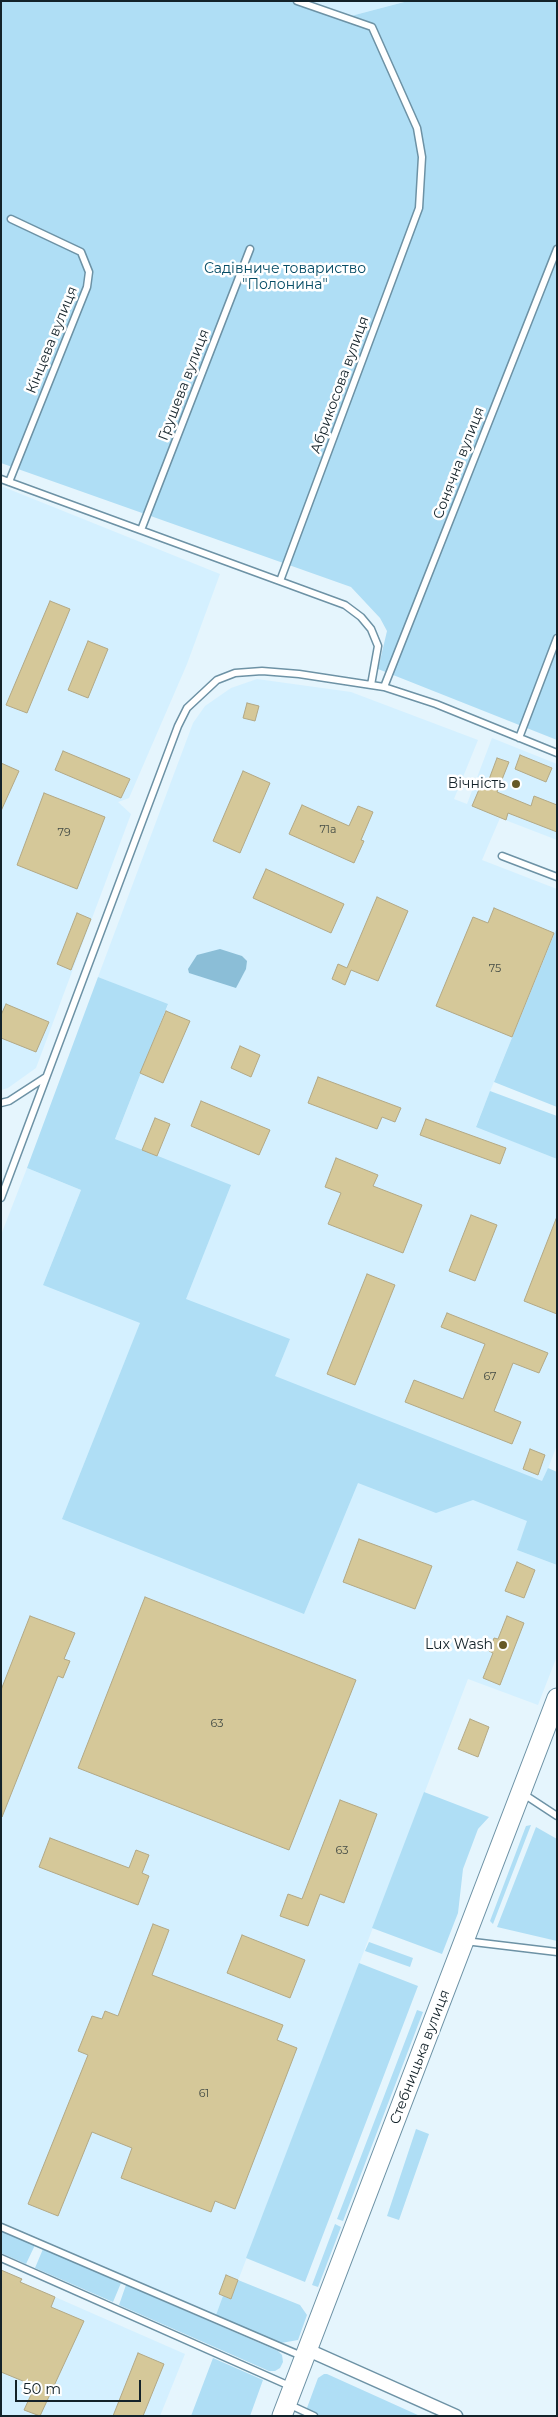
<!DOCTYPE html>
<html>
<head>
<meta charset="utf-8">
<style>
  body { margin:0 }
  #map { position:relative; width:558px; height:2417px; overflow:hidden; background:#e5f5fd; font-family:Montserrat,sans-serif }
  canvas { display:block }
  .frame { position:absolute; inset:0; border:2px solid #132229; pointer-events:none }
  .scale { position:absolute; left:15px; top:2380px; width:126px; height:22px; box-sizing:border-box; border:2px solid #132229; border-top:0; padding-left:6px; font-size:15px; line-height:18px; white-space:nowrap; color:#132229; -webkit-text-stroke:4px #fff; paint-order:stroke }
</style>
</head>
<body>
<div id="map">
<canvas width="558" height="2417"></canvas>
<div class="frame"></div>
<div class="scale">50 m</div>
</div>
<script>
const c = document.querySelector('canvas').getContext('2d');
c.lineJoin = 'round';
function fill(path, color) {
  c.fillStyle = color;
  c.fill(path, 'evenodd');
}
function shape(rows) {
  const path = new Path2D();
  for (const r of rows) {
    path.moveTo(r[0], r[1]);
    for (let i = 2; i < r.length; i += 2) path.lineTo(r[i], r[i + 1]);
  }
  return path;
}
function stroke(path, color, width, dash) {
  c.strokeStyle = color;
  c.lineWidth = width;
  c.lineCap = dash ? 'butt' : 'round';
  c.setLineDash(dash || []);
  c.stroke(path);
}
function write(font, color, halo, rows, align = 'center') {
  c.font = font + ' Montserrat,sans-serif';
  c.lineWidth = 5;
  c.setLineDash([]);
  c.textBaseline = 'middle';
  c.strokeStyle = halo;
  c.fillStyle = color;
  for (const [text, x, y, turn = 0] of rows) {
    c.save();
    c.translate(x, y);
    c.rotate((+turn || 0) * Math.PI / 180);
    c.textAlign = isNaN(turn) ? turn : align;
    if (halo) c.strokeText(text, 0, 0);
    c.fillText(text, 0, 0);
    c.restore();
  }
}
const built = shape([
  [309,1,408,1,351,16],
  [1,486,220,574,187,664,129,798,118,802,131,814,36,1068,8,1088,1,1090],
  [257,679,351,692,478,740,454,799,467,804,492,738,557,764,557,840,500,818,482,860,557,889,557,927,476,1126,557,1159,557,1445,517,1550,557,1565,557,1656,538,1705,468,1679,231,2299,223,2297,216,2315,1,2222,1,1235,27,1168,81,1190,43,1285,141,1150,115,1139,168,1005,98,977,193,723,205,706,231,688],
  [1,2270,22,2279,21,2282,185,2354,160,2416,1,2416]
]);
const green = shape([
  [1,1,309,1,351,16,408,1,557,1,557,740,378,669,387,631,380,618,351,587,1,463],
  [557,927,557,1107,494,1082],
  [98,977,168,1004,115,1139,231,1185,186,1299,290,1339,275,1376,542,1481,548,1468,557,1472,557,1565,517,1550,527,1521,473,1500,436,1513,358,1483,304,1614,62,1519,140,1323,43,1285,81,1190,27,1168],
  [490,1091,557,1116,557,1159,476,1127],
  [424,1792,489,1817,478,1829,463,1869,458,1913,442,1954,372,1928],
  [531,1825,493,1924,490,1921,526,1826],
  [536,1827,557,1839,557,1941,497,1927],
  [369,1942,413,1958,410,1967,365,1951],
  [359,1963,418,1986,305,2282,246,2258],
  [417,2010,423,2012,343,2221,337,2219],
  [416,2129,429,2134,399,2220,387,2216],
  [335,2224,341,2227,318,2287,312,2285],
  [1,2231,35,2245,26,2264,1,2253],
  [43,2249,121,2283,113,2302,35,2268],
  [238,2280,300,2305,307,2315,298,2340,281,2343,216,2315,223,2296,231,2299],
  [126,2285,278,2351,282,2355,283,2362,280,2368,275,2371,269,2371,119,2305],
  [213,2358,263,2380,250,2416,191,2416],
  [324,2374,327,2374,420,2416,304,2416,318,2378]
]);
const water = shape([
  [220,949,242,956,247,961,246,969,236,988,189,973,188,969,197,955]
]);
const building = shape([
  [50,601,70,609,27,713,6,705,50,601],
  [88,641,108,649,88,698,68,690,88,641],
  [247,703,259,706,255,721,243,718,247,703],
  [63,751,130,779,121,798,55,770,63,751],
  [520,755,552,768,546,782,515,769,520,755],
  [497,758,509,762,497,792,531,806,534,796,557,805,557,832,508,813,506,820,472,806,483,780,488,782,497,758],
  [1,763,19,771,1,811,1,763],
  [243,771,270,783,240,853,213,841,243,771],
  [44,793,105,817,77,889,17,865,44,793],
  [302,805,349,826,358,806,373,812,361,840,364,841,354,863,289,834,302,805],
  [266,869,344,904,331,933,253,898,266,869],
  [377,897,408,911,378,981,351,970,345,985,332,979,338,964,347,968,377,897],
  [494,908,554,933,512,1037,436,1006,473,917,488,923,494,908],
  [77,913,91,919,71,970,57,964,77,913],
  [6,1004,49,1022,36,1052,1,1038,1,1015,6,1004],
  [166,1011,190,1021,163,1083,140,1073,166,1011],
  [240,1046,260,1055,251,1077,231,1068,240,1046],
  [318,1077,401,1108,395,1122,382,1117,377,1129,308,1103,318,1077],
  [201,1101,270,1130,259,1155,191,1126,201,1101],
  [155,1118,170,1124,157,1156,142,1150,155,1118],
  [426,1119,506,1148,500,1164,420,1135,426,1119],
  [336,1158,378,1175,373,1186,422,1205,403,1253,328,1224,341,1193,325,1187,336,1158],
  [471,1215,497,1225,475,1281,449,1271,471,1215],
  [556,1219,557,1219,557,1314,524,1301,556,1219],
  [367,1274,395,1285,355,1385,327,1374,367,1274],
  [447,1313,548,1353,539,1373,513,1363,494,1411,521,1422,512,1444,405,1402,414,1380,463,1399,485,1344,441,1327,447,1313],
  [530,1449,545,1455,538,1475,523,1469,530,1449],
  [359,1539,432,1566,415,1609,343,1582,359,1539],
  [517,1562,535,1570,524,1598,505,1591,517,1562],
  [145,1597,356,1680,289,1850,78,1768,145,1597],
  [30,1616,75,1633,64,1659,70,1661,63,1678,58,1676,2,1817,1,1690,30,1616],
  [507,1616,524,1623,500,1685,483,1678,493,1653,489,1651,494,1638,498,1639,507,1616],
  [470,1719,489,1727,478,1757,458,1749,470,1719],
  [340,1800,377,1814,344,1903,320,1894,308,1926,280,1916,288,1894,302,1899,340,1800],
  [50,1838,129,1868,136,1850,149,1855,142,1873,149,1876,138,1905,39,1867,50,1838],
  [153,1924,169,1930,152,1975,283,2025,277,2040,297,2048,235,2209,215,2201,211,2212,121,2178,132,2148,92,2132,58,2216,28,2204,88,2055,78,2051,92,2016,102,2019,105,2011,118,2016,153,1924],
  [242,1935,305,1960,290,1998,227,1973,242,1935],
  [1,2270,22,2279,20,2282,55,2297,51,2307,84,2321,40,2416,24,2410,35,2386,1,2372,1,2270],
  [226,2275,238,2280,231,2299,219,2294,226,2275],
  [138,2353,164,2364,143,2416,113,2416,138,2353]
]);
const lane = shape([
  [1,479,345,605,361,617,371,629,378,646,371,685],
  [9,482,87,287,89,272,81,252,11,219],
  [141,530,250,249],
  [280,581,419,208,422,157,417,128,372,27,297,1],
  [384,687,557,249],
  [519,738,557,638],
  [502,856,557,877],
  [1,1103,9,1101,46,1077],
  [1,1198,178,726,187,708,217,680,235,673,262,671,299,674,384,687,436,704,557,753],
  [522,1793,557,1816],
  [465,1941,557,1952],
  [1,2227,304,2357],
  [1,2258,292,2387],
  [288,2404,314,2416]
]);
const street = shape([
  [308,2350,456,2416]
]);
const secondary = shape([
  [282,2416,557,1698]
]);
const markers = [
  [516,784,5,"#675926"],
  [503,1645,5,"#675926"]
];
const numberNames = [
  ["71а",328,830],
  ["79",64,833],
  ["75",495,969],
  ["67",490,1377],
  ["63",217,1724],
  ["63",342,1851],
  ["61",204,2094]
];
const parkNames = [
  ["Садівниче товариство",285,269],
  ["\"Полонина\"",285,285]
];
const streetNames = [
  ["Кінцева вулиця",52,340,-68],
  ["Грушева вулиця",184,385,-69],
  ["Абрикосова вулиця",340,385,-70],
  ["Сонячна вулиця",459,463,-69],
  ["Стебницька вулиця",420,2057,-69]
];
const poiNames = [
  ["Вічність",506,784],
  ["Lux Wash",493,1645]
];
fill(built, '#d4f0ff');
fill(green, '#afdef5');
fill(water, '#8bbed7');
fill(building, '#d5c899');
stroke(building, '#b3a986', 1);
stroke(lane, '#6d92a5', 9);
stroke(street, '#6d92a5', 15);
stroke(secondary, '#6d92a5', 21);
stroke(lane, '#fff', 6);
stroke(street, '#fff', 12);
stroke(secondary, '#fff', 19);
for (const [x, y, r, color] of markers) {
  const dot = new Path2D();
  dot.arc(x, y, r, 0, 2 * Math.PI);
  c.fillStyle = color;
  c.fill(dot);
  stroke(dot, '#fff', 2);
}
write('11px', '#444c45', null, numberNames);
write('14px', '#054c65', '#fff', parkNames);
write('14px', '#132229', '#fff', streetNames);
write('14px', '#132229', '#fff', poiNames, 'right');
</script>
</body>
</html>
